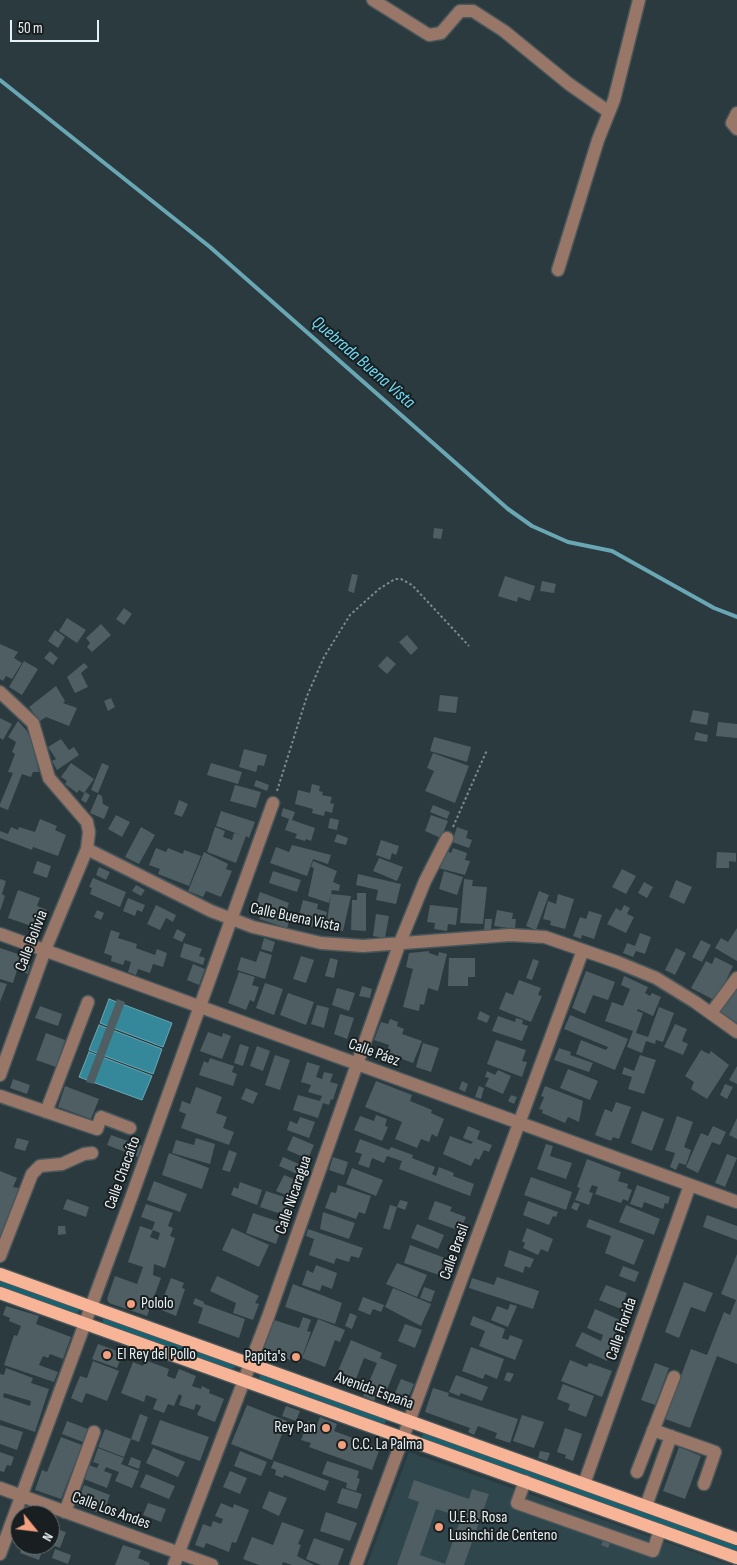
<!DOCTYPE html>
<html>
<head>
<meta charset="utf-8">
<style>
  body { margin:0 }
  #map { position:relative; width:737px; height:1565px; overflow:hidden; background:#2a3a3e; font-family:"Sofia Sans Condensed",sans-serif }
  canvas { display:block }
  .north { position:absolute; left:10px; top:1505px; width:50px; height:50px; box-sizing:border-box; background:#191f21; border:1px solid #6b7375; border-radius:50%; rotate:119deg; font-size:14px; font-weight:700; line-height:20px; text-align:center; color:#e7f0f3 }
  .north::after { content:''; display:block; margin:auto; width:18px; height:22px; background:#f2a07e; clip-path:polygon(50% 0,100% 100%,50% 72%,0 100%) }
  .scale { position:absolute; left:10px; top:20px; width:89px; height:22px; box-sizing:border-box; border:2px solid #e7f0f3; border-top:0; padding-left:6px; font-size:15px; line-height:18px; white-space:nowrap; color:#e7f0f3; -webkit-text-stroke:4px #191f21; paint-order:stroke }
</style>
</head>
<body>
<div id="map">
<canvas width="737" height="1565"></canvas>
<div class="north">N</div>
<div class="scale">50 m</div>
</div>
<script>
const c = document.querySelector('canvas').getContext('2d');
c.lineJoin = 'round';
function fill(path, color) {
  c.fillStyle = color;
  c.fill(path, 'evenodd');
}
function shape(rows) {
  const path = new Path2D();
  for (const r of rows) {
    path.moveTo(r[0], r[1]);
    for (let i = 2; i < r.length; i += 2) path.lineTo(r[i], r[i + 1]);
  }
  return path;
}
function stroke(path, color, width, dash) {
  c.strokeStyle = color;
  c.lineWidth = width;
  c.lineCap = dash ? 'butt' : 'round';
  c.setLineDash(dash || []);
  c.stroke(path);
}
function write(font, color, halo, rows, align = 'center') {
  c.font = font + ' "Sofia Sans Condensed",sans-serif';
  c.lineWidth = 4;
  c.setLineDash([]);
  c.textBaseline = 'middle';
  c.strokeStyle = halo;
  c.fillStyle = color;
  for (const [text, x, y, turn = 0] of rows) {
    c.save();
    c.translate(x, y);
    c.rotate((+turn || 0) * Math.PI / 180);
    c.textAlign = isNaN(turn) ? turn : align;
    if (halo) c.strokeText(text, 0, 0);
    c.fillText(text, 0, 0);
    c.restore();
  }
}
const built = shape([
  [409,1452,731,1565,367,1565]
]);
const green = shape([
  [0,1280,77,1308,79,1312,76,1313,0,1286],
  [106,1318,233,1364,235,1368,231,1369,104,1323,102,1320],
  [262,1375,385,1419,386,1422,383,1424,260,1380,259,1376],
  [425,1433,737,1546,737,1551,423,1438,422,1435]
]);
const water = shape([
  [109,999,172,1023,163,1047,100,1023,109,999],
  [99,1025,162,1049,153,1074,89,1050,99,1025],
  [89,1052,152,1076,142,1100,79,1077,89,1052]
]);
const stream = shape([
  [0,80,210,247,508,509,532,526,568,542,612,551,714,608,737,617]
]);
const building = shape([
  [434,528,443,529,441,539,433,538],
  [352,574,358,575,354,593,348,591],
  [505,576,535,586,530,601,518,597,517,602,498,596],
  [542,581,556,584,554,593,540,591],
  [124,608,132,614,124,625,116,619],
  [67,618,86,630,77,643,59,631],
  [101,624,111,635,92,652,87,647,90,643,86,638],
  [55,630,65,637,58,648,48,641],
  [407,635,418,648,411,655,399,642],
  [0,644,18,652,14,658,22,663,12,679,6,676,3,681,0,679],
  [50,651,58,658,53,665,44,658],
  [387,656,396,664,387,674,378,666],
  [24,661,38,669,22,695,9,687],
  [84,663,88,667,81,673,88,687,75,693,67,677],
  [56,686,65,701,63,703,77,708,69,726,46,717,40,721,29,707],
  [440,695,458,697,456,713,438,711],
  [111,698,115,707,108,711,104,701],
  [693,710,709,713,707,725,690,722],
  [0,718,12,724,3,740,0,738],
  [18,721,27,731,33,744,39,772,33,772,31,777,22,774,8,810,0,807,0,804,13,773,8,772,15,754,12,752,16,742,8,737],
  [718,722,737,724,737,738,716,736],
  [696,732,708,735,707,742,694,740],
  [434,737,471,747,467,762,430,751],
  [61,739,69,750,74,747,79,755,57,770,52,761,56,759,48,747],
  [244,749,267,755,264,766,258,765,256,772,239,767],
  [433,753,469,766,455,803,425,791,434,771,427,768],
  [71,763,94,779,84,793,79,790,77,793,65,784,67,781,61,777],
  [102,763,109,766,98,793,91,790],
  [211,763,242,772,238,784,207,775],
  [256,780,269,785,267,791,254,786],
  [312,784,320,786,319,791,323,792,322,795,332,797,330,803,334,804,332,813,325,811,324,816,312,813,313,809,295,804,298,790,310,793],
  [235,785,261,792,256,808,230,801],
  [85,792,90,795,86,803,81,800],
  [98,794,102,796,103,804,109,807,104,819,90,813],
  [179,800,188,804,182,817,174,814],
  [433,805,450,812,447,819,430,812],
  [283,808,295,812,292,820,315,828,311,841,306,839,305,841,295,838,297,834,285,830,289,819,281,816],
  [221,811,255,822,249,838,246,836,236,863,207,852,215,827,225,831,223,837,232,840,234,833,241,835,216,826],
  [116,815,130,822,122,837,108,829],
  [431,815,448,821,441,838,425,831],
  [330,818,339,820,337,830,328,828],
  [40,819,57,826,55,830,66,835,58,856,33,847,32,850,0,838,0,831,8,834,11,827,18,830,19,827,35,832],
  [141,827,155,835,139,864,125,857],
  [457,827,468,831,466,838,472,840,469,848,452,842],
  [337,834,348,838,346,845,334,842],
  [381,840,399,846,396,855,392,853,390,860,376,855],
  [292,845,331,855,328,864,313,859,307,876,270,863,276,847,289,852],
  [156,848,166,852,168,848,183,854,184,850,201,856,189,886,158,874,160,869,149,865],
  [453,848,467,853,465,860,470,861,465,875,438,868,444,850,451,853],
  [204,852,228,864,226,869,232,871,221,897,206,891,203,897,188,891],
  [717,852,736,853,736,862,729,861,729,868,716,868],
  [379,858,403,867,397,881,373,871],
  [37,861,51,866,47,878,33,873],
  [313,861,337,871,333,882,340,885,339,891,332,890,329,903,308,896,314,868,311,867],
  [99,867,110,872,106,880,96,875],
  [622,869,636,876,626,894,612,887],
  [273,871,301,880,297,892,269,883],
  [444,871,463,877,457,895,439,889],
  [358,874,401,884,396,904,376,900,378,890,356,885],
  [93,878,126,892,120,907,90,894,92,888,89,887],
  [0,879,6,881,2,894,5,896,0,911],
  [464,879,473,880,472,886,487,887,483,924,460,923],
  [676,880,692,887,684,904,669,897],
  [644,882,653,887,647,898,638,893],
  [136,885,145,890,141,896,132,891],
  [18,890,40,898,37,906,47,910,40,929,8,918],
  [539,891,549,895,536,930,526,926],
  [260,892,289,903,284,917,290,919,287,928,259,919,262,913,254,910],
  [357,893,366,893,366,931,351,930,352,900,357,900],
  [331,894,351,896,343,931,326,929],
  [558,894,574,899,565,929,550,925,551,921,543,919,548,901,556,904],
  [128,898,145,905,142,912,137,910,135,916,123,911],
  [303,900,318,904,317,909,327,912,325,920,315,918,312,927,297,923],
  [156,905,176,915,173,922,166,918,160,930,147,924],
  [430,905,458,908,456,925,448,924,447,931,434,929,435,923,427,922],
  [624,905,630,908,627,914,634,917,626,933,607,924,616,908,621,911],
  [97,910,104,913,101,920,94,917],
  [497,910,513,913,512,919,516,919,515,929,494,926],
  [589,911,602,915,594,939,582,935,581,939,573,936,580,917,586,919],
  [376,914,389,916,385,938,373,936],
  [485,919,492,919,491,930,484,930],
  [737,928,737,961,715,948,721,938,728,942],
  [177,929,186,934,182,942,173,938],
  [111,930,120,933,118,938,137,944,136,948,155,955,157,949,167,953,163,967,153,964,150,973,138,969,136,975,128,972,131,962,125,960,123,965,111,961,112,956,104,953],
  [640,933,651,937,645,954,636,951,633,957,623,953,627,943,635,946],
  [264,938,275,942,272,952,261,949],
  [701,940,711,945,702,962,692,957],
  [184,943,202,949,199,956,205,958,203,965,180,957],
  [0,948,27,957,30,966,28,974,17,970,13,983,0,979],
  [676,948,686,953,675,975,665,970],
  [260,951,272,955,265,979,237,970,241,957,256,962],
  [429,951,429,953,438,956,439,952,447,954,438,991,428,988,424,1005,420,1004,419,1011,403,1007,413,969,406,967,409,953],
  [301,956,314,960,306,983,293,979],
  [715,957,733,966,716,1001,691,988,706,961,712,964],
  [330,958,338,960,334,978,325,976],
  [449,958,475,958,475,977,468,977,468,986,448,986],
  [533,959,539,961,532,980,526,978],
  [193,964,205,969,199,985,187,980],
  [586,971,615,982,608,1000,593,995,585,1014,572,1008],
  [239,972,255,977,252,985,259,987,254,1002,250,1000,246,1010,228,1003],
  [624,976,648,987,645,993,650,996,652,993,661,997,653,1016,638,1009,637,1011,643,1013,636,1033,648,1037,659,1007,674,1013,663,1042,656,1040,655,1044,646,1041,642,1053,627,1047,633,1031,605,1021,612,1002,623,1006,630,989,621,985],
  [519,980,541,988,538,995,542,996,531,1022,499,1009,506,992,513,995],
  [0,982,7,984,0,1002],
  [265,983,283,989,274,1015,256,1008],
  [737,984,737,1023,719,1011],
  [362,986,372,989,370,998,359,996],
  [337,988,355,993,349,1011,332,1005],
  [288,993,314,1002,306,1025,280,1015],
  [117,999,125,1002,94,1084,86,1082],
  [317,1005,329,1008,324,1028,311,1024],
  [40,1006,62,1014,58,1026,35,1018],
  [480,1011,490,1016,487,1023,477,1019],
  [340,1014,354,1018,347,1039,334,1034],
  [570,1015,628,1039,615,1070,576,1054,581,1040,606,1050,608,1047,564,1029],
  [498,1016,515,1022,516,1018,523,1020,522,1024,528,1026,522,1041,492,1031],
  [390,1019,398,1022,397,1026,404,1029,402,1034,422,1041,413,1063,399,1058,397,1063,385,1058,389,1045,374,1040,381,1022,388,1024],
  [675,1024,687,1029,682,1041,688,1044,683,1055,664,1047],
  [208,1032,222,1037,223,1033,231,1036,222,1059,200,1051],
  [46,1033,65,1040,56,1067,36,1060],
  [496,1040,526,1050,522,1061,527,1062,522,1077,487,1064],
  [423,1043,439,1048,431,1072,416,1067],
  [240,1044,249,1047,243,1066,234,1063],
  [257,1046,270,1051,263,1071,250,1066],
  [559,1048,571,1052,570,1055,593,1063,589,1072,554,1060],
  [701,1050,709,1054,711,1051,729,1065,707,1099,691,1089,694,1082,685,1076],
  [275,1055,290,1060,280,1090,265,1085],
  [640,1055,656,1060,644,1094,628,1089,632,1077,622,1074,624,1067,634,1071],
  [210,1058,234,1066,232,1072,237,1074,233,1086,199,1075,204,1061,208,1063],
  [307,1062,320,1066,316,1077,322,1079,324,1072,333,1074,330,1082,338,1084,333,1100,331,1099,329,1105,323,1103,318,1118,293,1110,298,1095,320,1101,322,1096,308,1092,311,1085,301,1082],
  [737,1066,737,1084,729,1080],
  [568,1069,598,1081,590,1100,560,1088],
  [498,1070,511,1076,503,1094,485,1086,489,1078,485,1077,487,1071,495,1075],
  [13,1079,30,1085,27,1094,10,1088],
  [376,1081,412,1095,410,1101,432,1110,431,1113,444,1119,437,1137,432,1134,429,1142,421,1139,417,1148,395,1139,402,1122,365,1107],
  [462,1081,468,1084,465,1092,459,1089],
  [725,1084,733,1087,727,1099,720,1095],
  [65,1086,99,1099,91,1119,58,1107],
  [479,1086,484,1088,481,1099,475,1097],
  [545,1086,583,1101,579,1122,568,1117,565,1123,542,1113,543,1110,539,1109,544,1097,541,1096],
  [196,1087,222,1097,216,1113,227,1117,223,1128,234,1132,229,1145,181,1128,186,1114,179,1111,182,1101,190,1104],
  [246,1088,258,1093,253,1104,241,1099],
  [511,1095,517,1097,514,1104,508,1101],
  [616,1102,631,1107,619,1139,613,1137,611,1141,595,1135,605,1109,612,1112],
  [642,1111,664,1119,652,1151,631,1143],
  [376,1115,387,1119,385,1126,388,1127,382,1141,354,1130,360,1116,374,1121],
  [677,1116,693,1122,684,1147,691,1150,686,1165,679,1163,676,1170,670,1167,675,1153,665,1150],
  [300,1117,315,1122,309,1138,287,1130,290,1121,297,1124],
  [737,1118,737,1139,729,1135],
  [468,1126,480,1131,477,1139,492,1145,489,1152,484,1150,479,1160,475,1158,471,1166,443,1154,450,1136,471,1144,473,1142,463,1138],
  [713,1126,726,1132,720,1145,712,1142,698,1173,686,1167,701,1133,708,1136],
  [111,1135,142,1146,138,1157,107,1145],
  [293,1136,314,1145,308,1159,287,1150],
  [17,1138,29,1141,25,1151,14,1148],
  [196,1138,215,1144,210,1164,172,1153,176,1140,194,1145],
  [360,1139,389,1150,391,1147,413,1155,412,1158,435,1167,432,1174,436,1176,439,1167,454,1173,453,1176,474,1184,470,1196,399,1169,402,1161,387,1156,384,1163,372,1158,369,1168,358,1164,362,1154,355,1152],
  [546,1144,553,1146,550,1156,572,1163,566,1179,537,1169],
  [229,1150,237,1153,230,1172,222,1170],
  [169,1153,209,1168,202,1189,162,1175],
  [727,1154,737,1158,725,1187,715,1183],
  [283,1157,301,1165,297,1174,279,1166],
  [333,1157,348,1162,344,1175,329,1170],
  [587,1159,621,1172,618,1181,628,1184,627,1188,632,1190,628,1201,623,1199,621,1203,595,1194,598,1187,592,1185,589,1192,593,1193,589,1205,575,1200,580,1188,577,1187],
  [352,1168,383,1180,376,1196,346,1184],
  [0,1171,17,1178,13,1187,19,1188,0,1237],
  [284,1175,303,1183,296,1199,276,1191],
  [531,1177,572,1192,566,1210,524,1195],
  [154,1181,187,1194,180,1212,147,1200],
  [240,1182,262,1190,257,1205,231,1195,234,1187,238,1189],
  [338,1185,371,1196,365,1214,359,1212,356,1219,325,1208,331,1192,336,1193],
  [637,1185,670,1197,668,1204,665,1203,663,1209,644,1202,642,1208,630,1204],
  [266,1191,284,1197,282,1203,293,1207,290,1217,260,1207],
  [67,1199,89,1207,86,1217,63,1209],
  [400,1200,408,1202,405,1210,397,1207,390,1230,383,1228,390,1205,397,1207],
  [435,1201,452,1207,450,1211,466,1217,460,1231,428,1219],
  [528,1201,558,1212,556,1217,553,1216,549,1225,523,1215],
  [574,1202,580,1204,577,1211,571,1208],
  [146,1204,173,1213,168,1226,173,1228,170,1236,175,1238,165,1268,154,1264,153,1275,161,1278,147,1316,109,1303,107,1299,115,1276,137,1284,143,1267,128,1262,140,1226,152,1230,155,1222,141,1217],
  [153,1230,160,1233,158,1240,150,1237],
  [626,1205,660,1219,654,1235,619,1222],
  [323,1212,355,1223,349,1239,320,1229],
  [253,1213,283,1223,276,1244,246,1233],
  [707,1215,737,1226,737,1240,703,1227],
  [589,1219,644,1240,634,1265,605,1253,611,1236,586,1227],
  [417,1224,444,1235,438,1249,411,1238],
  [58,1226,65,1226,66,1234,58,1235],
  [232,1228,269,1245,259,1267,222,1250],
  [527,1228,553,1239,548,1252,541,1249,538,1255,523,1248,525,1243,522,1241],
  [308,1229,363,1248,359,1258,351,1256,349,1262,336,1258,334,1264,309,1255,314,1239,306,1236],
  [410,1245,445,1258,439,1275,404,1263],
  [509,1250,534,1259,530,1268,525,1266,523,1273,504,1266],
  [737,1254,737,1364,717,1356,690,1428,665,1419,691,1349,707,1355,724,1312,730,1315,736,1300,721,1294],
  [397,1263,427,1275,417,1297,386,1284],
  [316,1265,337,1273,332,1289,322,1285,320,1291,302,1285,307,1270,313,1273],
  [623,1266,639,1272,635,1282,619,1276],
  [217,1276,259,1296,255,1303,259,1304,253,1320,233,1313,236,1303,210,1291],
  [497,1277,539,1291,533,1309,469,1288,472,1278,494,1285],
  [171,1278,184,1283,182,1288,185,1289,176,1316,159,1309],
  [684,1282,713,1293,705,1312,691,1307,679,1338,665,1332],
  [293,1284,342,1303,335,1324,285,1307],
  [606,1285,627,1293,621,1309,599,1300],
  [424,1287,435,1291,431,1302,420,1298],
  [393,1288,431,1304,421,1326,385,1307],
  [363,1297,384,1305,381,1312,373,1309,370,1315,358,1310],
  [195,1298,204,1302,204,1304,245,1319,239,1338,198,1323,203,1308,193,1304],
  [510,1304,517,1306,508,1327,491,1320,497,1306,508,1310],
  [6,1306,39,1316,36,1324,71,1337,63,1359,50,1354,48,1358,43,1356,39,1365,58,1372,54,1382,4,1365,14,1335,17,1336,21,1326,9,1321,10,1318,3,1315],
  [595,1309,620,1320,614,1332,626,1337,617,1357,610,1354,607,1361,575,1346,582,1332,601,1341,603,1335,587,1328],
  [350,1313,357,1316,352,1329,345,1326],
  [473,1316,505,1329,502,1338,508,1340,510,1335,523,1340,515,1360,479,1346,485,1331,470,1325],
  [303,1317,311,1320,307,1331,311,1332,300,1363,263,1351,274,1320,299,1328],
  [318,1319,345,1330,340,1342,335,1340,325,1367,302,1358],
  [405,1324,422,1330,415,1348,398,1341],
  [351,1340,382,1353,380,1358,397,1365,386,1392,379,1389,374,1401,363,1396,377,1363,364,1358,356,1379,338,1371],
  [98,1344,123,1353,117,1368,92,1359],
  [471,1347,504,1359,497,1379,485,1374,483,1379,462,1371],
  [145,1360,169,1369,167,1376,175,1379,179,1369,196,1376,192,1386,201,1389,202,1386,210,1390,209,1393,224,1399,215,1422,197,1415,201,1406,196,1404,194,1410,179,1405,182,1396,179,1394,174,1406,168,1404,164,1413,153,1409,157,1399,146,1395,144,1402,121,1393,133,1362,143,1366],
  [570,1360,587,1367,589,1363,612,1371,602,1397,561,1381],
  [93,1361,119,1371,107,1401,86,1393,82,1403,71,1398,80,1376,87,1378],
  [655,1363,669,1368,655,1405,641,1400],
  [6,1368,33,1378,31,1383,49,1389,35,1432,0,1420,0,1374,4,1375],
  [4,1393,31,1401,30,1406,3,1397],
  [507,1372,514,1374,510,1382,504,1380],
  [456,1375,488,1387,482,1401,461,1393,459,1396,449,1392],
  [401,1379,414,1384,408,1398,395,1393],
  [563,1384,594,1396,586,1417,568,1410,570,1404,557,1399],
  [433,1388,449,1393,448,1396,518,1419,510,1443,495,1438,497,1433,478,1426,474,1435,468,1432,470,1428,425,1412],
  [247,1405,287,1421,272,1460,231,1444],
  [286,1406,300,1411,296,1421,282,1416],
  [140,1414,148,1417,139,1442,131,1439],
  [522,1415,544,1422,534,1448,513,1441],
  [320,1417,337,1424,334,1431,380,1448,372,1470,309,1447,311,1443,301,1440,308,1421,317,1425],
  [160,1420,209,1437,200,1461,151,1444],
  [67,1421,88,1429,83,1442,62,1434],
  [0,1425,23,1432,17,1450,0,1444],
  [565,1428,582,1434,573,1461,565,1458,566,1455,557,1452],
  [105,1429,131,1439,124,1457,98,1447],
  [61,1437,82,1445,61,1499,35,1490,42,1470,47,1472],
  [679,1447,701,1456,685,1499,663,1491],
  [98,1448,124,1458,121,1464,139,1471,132,1488,115,1481,119,1472,106,1467,104,1471,112,1474,107,1488,84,1479,89,1465,97,1468,99,1464,93,1462],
  [153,1448,185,1462,178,1477,146,1463],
  [240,1451,267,1462,261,1476,234,1466],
  [540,1451,550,1453,547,1461,538,1458],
  [0,1452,14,1457,11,1466,7,1465,4,1472,0,1471],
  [131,1457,141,1461,139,1469,128,1465],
  [274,1461,329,1481,325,1491,284,1475,283,1478,275,1475,276,1470,271,1468],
  [327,1461,359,1471,357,1478,360,1479,356,1491,346,1488,347,1483,322,1474],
  [230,1471,247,1478,240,1494,223,1487],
  [146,1474,175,1486,169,1499,140,1487],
  [414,1480,469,1499,472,1489,489,1494,464,1565,397,1565,419,1502,408,1498],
  [436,1509,461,1517,445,1564,420,1555],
  [84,1485,110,1495,105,1509,100,1506,97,1512,76,1505],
  [342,1488,362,1494,357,1509,337,1503],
  [269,1491,287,1498,279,1516,262,1508],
  [148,1503,166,1509,161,1522,143,1515],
  [221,1503,233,1508,234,1504,249,1510,236,1543,232,1542,229,1552,206,1543,204,1548,195,1545,203,1524,211,1527,213,1521,221,1524,223,1519,215,1516],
  [326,1512,357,1523,350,1541,320,1531],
  [50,1519,59,1522,56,1529,66,1532,60,1548,50,1544],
  [282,1522,304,1530,298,1544,301,1545,297,1556,314,1565,292,1565,283,1562,282,1565,259,1565,243,1559,252,1537,273,1545],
  [314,1538,344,1549,338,1565,321,1565,306,1559],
  [604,1538,611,1541,608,1548,601,1545],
  [23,1545,44,1545,39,1560,20,1553],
  [123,1545,141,1551,138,1558,150,1563,149,1565,115,1565],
  [55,1549,71,1555,68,1564,52,1558]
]);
const path = shape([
  [277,791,307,696,324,657,350,615,379,589,395,579,401,579,412,585,469,646],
  [453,827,487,750]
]);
const minor = shape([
  [373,0,429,35,441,33,460,11,473,11,504,31,569,84,609,112],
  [737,113,732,123,737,129],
  [558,270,598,140,614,100,639,0],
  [0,692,33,723,49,778,87,822,89,832,87,849,45,950,0,1075],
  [87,849,211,911,253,927,321,943,363,946,510,935,545,937,617,962,656,978,695,1002,737,1032],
  [0,934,737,1202],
  [711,1013,737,978],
  [0,1096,97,1129,101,1117,130,1128],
  [46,1112,88,1002],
  [0,1256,32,1174,40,1166,62,1164,84,1154,92,1153],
  [653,1430,715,1452,704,1484],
  [637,1472,674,1377],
  [525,1481,517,1503,653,1551,660,1530],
  [584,1484,690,1185],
  [0,1488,212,1565],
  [646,1506,671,1436],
  [65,1512,94,1432],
  [0,1554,130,1201,273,803],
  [174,1565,268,1317,399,945,425,881,447,838],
  [356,1565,583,950]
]);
const major = shape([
  [0,1274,737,1539],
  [0,1293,737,1558]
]);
const markers = [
  [131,1304,5,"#f2a07e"],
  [107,1355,5,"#f2a07e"],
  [296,1357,5,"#f2a07e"],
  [326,1428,5,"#f2a07e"],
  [342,1445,5,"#f2a07e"],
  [439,1527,5,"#f2a07e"]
];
const streetNames = [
  ["Calle Buena Vista",295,918,12],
  ["Calle Bolivia",32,941,-69],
  ["Calle Páez",374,1053,20],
  ["Calle Chacaíto",123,1173,-70],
  ["Calle Nicaragua",294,1195,-71],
  ["Calle Brasil",455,1252,-70],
  ["Calle Florida",622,1329,-71],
  ["Avenida España",374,1391,20],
  ["Calle Los Andes",111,1511,20]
];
const poiNames = [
  ["Pololo",141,1304],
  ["El Rey del Pollo",117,1355],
  ["Papita's",286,1357,"right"],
  ["Rey Pan",316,1428,"right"],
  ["C.C. La Palma",352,1445],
  ["U.E.B. Rosa",449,1518],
  ["Lusinchi de Centeno",449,1536]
];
const waterNames = [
  ["Quebrada Buena Vista",363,363,41]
];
fill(built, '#2f464c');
fill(green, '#0d6576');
fill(water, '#34889a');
stroke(water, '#6aa7b5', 1);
stroke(stream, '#6aa7b5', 4);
fill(building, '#4e5e62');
stroke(minor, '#48575b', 15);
stroke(major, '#48575b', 15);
stroke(path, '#7f8b8f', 2, [2.5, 2.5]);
stroke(minor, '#987668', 12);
stroke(major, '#f8b497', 12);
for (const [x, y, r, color] of markers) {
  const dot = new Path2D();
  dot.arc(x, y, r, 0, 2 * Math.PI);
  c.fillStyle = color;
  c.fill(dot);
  stroke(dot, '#191f21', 2);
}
write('16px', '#e7f0f3', '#191f21', streetNames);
write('16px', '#e7f0f3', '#191f21', poiNames, 'left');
write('italic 18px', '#6bdbf5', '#191f21', waterNames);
</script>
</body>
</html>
